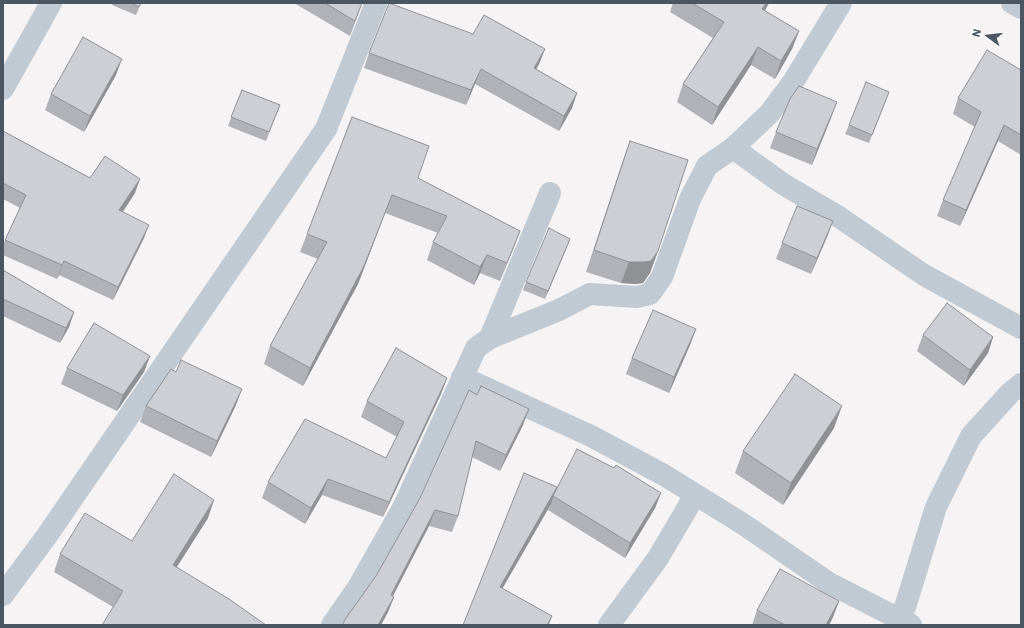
<!DOCTYPE html>
<html>
<head>
<meta charset="utf-8">
<style>
  body { margin:0 }
  #map { position:relative; width:1024px; height:628px; overflow:hidden; background:#f5f3f3; font-family:"IBM Plex Sans",sans-serif }
  canvas { display:block }
  .frame { position:absolute; inset:0; border:4px solid #4a5661; pointer-events:none }
  .north { position:absolute; left:968px; top:16px; width:40px; height:40px; -webkit-text-stroke:3px #fff; paint-order:stroke; rotate:285deg; font-size:11px; font-weight:700; line-height:16px; text-align:center; color:#4a5661 }
  .north::after { content:''; display:block; margin:auto; width:14px; height:18px; background:#4a5661; clip-path:polygon(50% 0,100% 100%,50% 72%,0 100%) }
</style>
</head>
<body>
<div id="map">
<canvas width="1024" height="628"></canvas>
<div class="frame"></div>
<div class="north">N</div>
</div>
<script>
const c = document.querySelector('canvas').getContext('2d');
c.lineJoin = 'round';
function shape(rows) {
  const path = new Path2D();
  for (const r of rows) {
    path.moveTo(r[0], r[1]);
    for (let i = 2; i < r.length; i += 2) path.lineTo(r[i], r[i + 1]);
  }
  return path;
}
function stroke(path, color, width, dash) {
  c.strokeStyle = color;
  c.lineWidth = width;
  c.lineCap = dash ? 'butt' : 'round';
  c.setLineDash(dash || []);
  c.stroke(path);
}
function fill(path, color) {
  c.fillStyle = color;
  c.fill(path, 'evenodd');
}
const minor = shape([
  [1012,3,1021,8],
  [3,89,51,3],
  [733,148,783,184,839,217,924,275,1021,328],
  [490,338,550,193],
  [462,377,591,436,664,475,743,524,829,583,911,625],
  [3,595,46,537,326,129,376,3],
  [901,620,936,507,971,436,1010,393,1021,384],
  [332,625,359,586,403,508,476,348,490,338,559,310,590,294,637,297,650,294,662,277,690,199,707,166,733,148,769,114,793,82,841,3],
  [609,625,658,558,695,495]
]);
const wall = shape([
  [113,3,141,3,136,15,112,5],
  [294,3,362,3,350,36],
  [673,3,769,3,765,11,799,31,792,49,775,79,751,65,712,125,677,102,683,84,713,38,670,12],
  [545,49,539,64,536,69,577,93,572,108,559,131,475,84,466,105,364,68,369,53],
  [1021,70,1021,155,998,141,960,226,937,216,943,200,975,127,953,114,958,98],
  [116,75,84,132,45,110,51,94],
  [242,90,280,105,266,141,228,126],
  [889,92,869,143,845,134,849,125],
  [831,118,812,165,770,148,776,132],
  [3,131,90,178,135,193,122,212,144,238,113,300,59,275,57,279,3,255,3,245,5,240,20,208,3,199],
  [630,141,658,251,650,273,643,283,636,284,621,283,586,272,622,163],
  [418,178,520,231,513,249,500,281,480,273,474,285,427,260,433,242,438,233,385,213,358,284,303,386,264,364,270,346,318,259,300,252,307,234],
  [833,221,827,237,811,274,776,259,782,243],
  [570,239,545,299,523,290,526,282],
  [3,270,74,312,69,327,60,343,3,316],
  [696,329,690,345,669,393,626,374,632,358],
  [923,335,993,337,988,353,964,386,917,351],
  [150,356,144,372,117,411,61,384,67,368],
  [447,378,441,394,383,517,322,495,305,524,262,498,268,482,386,458,397,437,361,417,367,401],
  [469,390,523,425,500,471,472,457,458,516,452,532,429,526,393,596,394,597,388,612,381,625,342,625,376,576,420,498],
  [236,405,211,457,140,422,146,406],
  [834,428,783,505,735,473,743,451],
  [557,487,555,493,661,493,655,508,625,558,548,510,551,504,502,589,552,616,549,625,463,625],
  [208,518,176,568,113,607,54,572,60,554,132,541],
  [839,601,833,617,829,625,752,625,757,610]
]);
const shadedWall = shape([
  [362,3,350,36,355,21],
  [766,3,769,3,755,27,762,9],
  [799,31,792,49,775,79,781,61],
  [758,47,751,65,712,125,718,107],
  [545,49,539,64,529,82,534,68],
  [122,59,116,75,84,132,90,116],
  [481,69,475,84,466,105,471,90],
  [577,93,572,108,559,131,564,116],
  [837,102,831,118,812,165,817,149],
  [1004,125,998,141,960,226,966,210],
  [140,179,135,193,115,224,119,210],
  [392,195,358,284,303,386,310,368],
  [833,221,827,237,811,274,817,258],
  [149,225,144,238,113,300,118,287],
  [520,231,513,249,500,281,507,263],
  [570,239,567,247,545,299,548,291],
  [658,251,650,273,643,283,636,284,621,283,629,262],
  [487,255,480,273,474,285,480,267],
  [64,261,59,275,57,279,62,265],
  [74,312,69,327,60,343,66,328],
  [696,329,690,345,669,393,674,377],
  [993,337,988,353,964,386,970,370],
  [150,356,144,372,117,411,123,395],
  [447,378,441,394,383,517,389,502],
  [242,389,236,405,211,457,217,441],
  [842,406,834,428,783,505,791,483],
  [529,409,523,425,500,471,506,455],
  [328,479,322,495,305,524,311,508],
  [557,487,551,504,494,603,500,587],
  [661,493,655,508,625,558,630,543],
  [214,500,208,518,166,584,173,565],
  [435,510,429,526,385,611,391,595],
  [394,597,388,612,381,625,378,625],
  [839,601,833,617,829,625,826,625]
]);
const building = shape([
  [131,3,141,3,139,7,131,3],
  [325,3,362,3,355,21,325,3],
  [389,3,473,34,484,15,545,49,534,68,577,93,564,116,481,69,471,90,369,53,389,3],
  [692,3,766,3,762,9,799,31,781,61,758,47,718,107,683,84,724,22,692,3],
  [83,37,122,59,90,116,51,94,83,37],
  [987,50,1021,70,1021,135,1004,125,966,210,943,200,981,112,958,98,987,50],
  [866,82,889,92,872,135,849,125,866,82],
  [799,86,837,102,817,149,776,132,790,99,799,86],
  [242,90,280,105,269,132,231,117,242,90],
  [352,117,429,146,418,178,520,231,507,263,487,255,480,267,433,242,447,216,392,195,364,266,310,368,270,346,327,242,307,234,352,117],
  [3,131,90,178,105,156,140,179,119,210,149,225,118,287,64,261,62,265,5,240,26,195,3,183,3,131],
  [630,141,688,160,658,251,651,261,644,262,629,262,594,250,630,141],
  [797,206,833,221,817,258,782,243,797,206],
  [549,228,570,239,548,291,526,282,549,228],
  [3,270,74,312,66,328,3,299,3,270],
  [947,303,993,337,970,370,923,335,947,303],
  [653,310,696,329,674,377,632,358,653,310],
  [94,323,150,356,123,395,67,368,94,323],
  [396,348,447,378,389,502,328,479,311,508,268,482,305,419,386,458,404,422,367,401,396,348],
  [181,360,242,389,217,441,146,406,171,369,176,372,181,360],
  [795,374,842,406,791,483,743,451,795,374],
  [481,386,529,409,506,455,476,441,458,516,435,510,391,595,394,597,378,625,342,625,346,618,376,576,420,498,469,390,477,395,481,386],
  [577,449,614,468,616,465,661,493,630,543,553,496,577,449],
  [524,473,557,487,500,587,552,616,547,625,463,625,524,473],
  [174,474,214,500,173,565,229,599,266,625,102,625,123,591,60,554,85,513,132,541,174,474],
  [780,569,839,601,826,625,785,625,757,610,780,569]
]);
stroke(minor, '#c1cad2', 22);
fill(wall, '#b0b2b7');
fill(shadedWall, '#909195');
fill(building, '#cdcfd5');
stroke(building, '#909195', 1);
</script>
</body>
</html>
